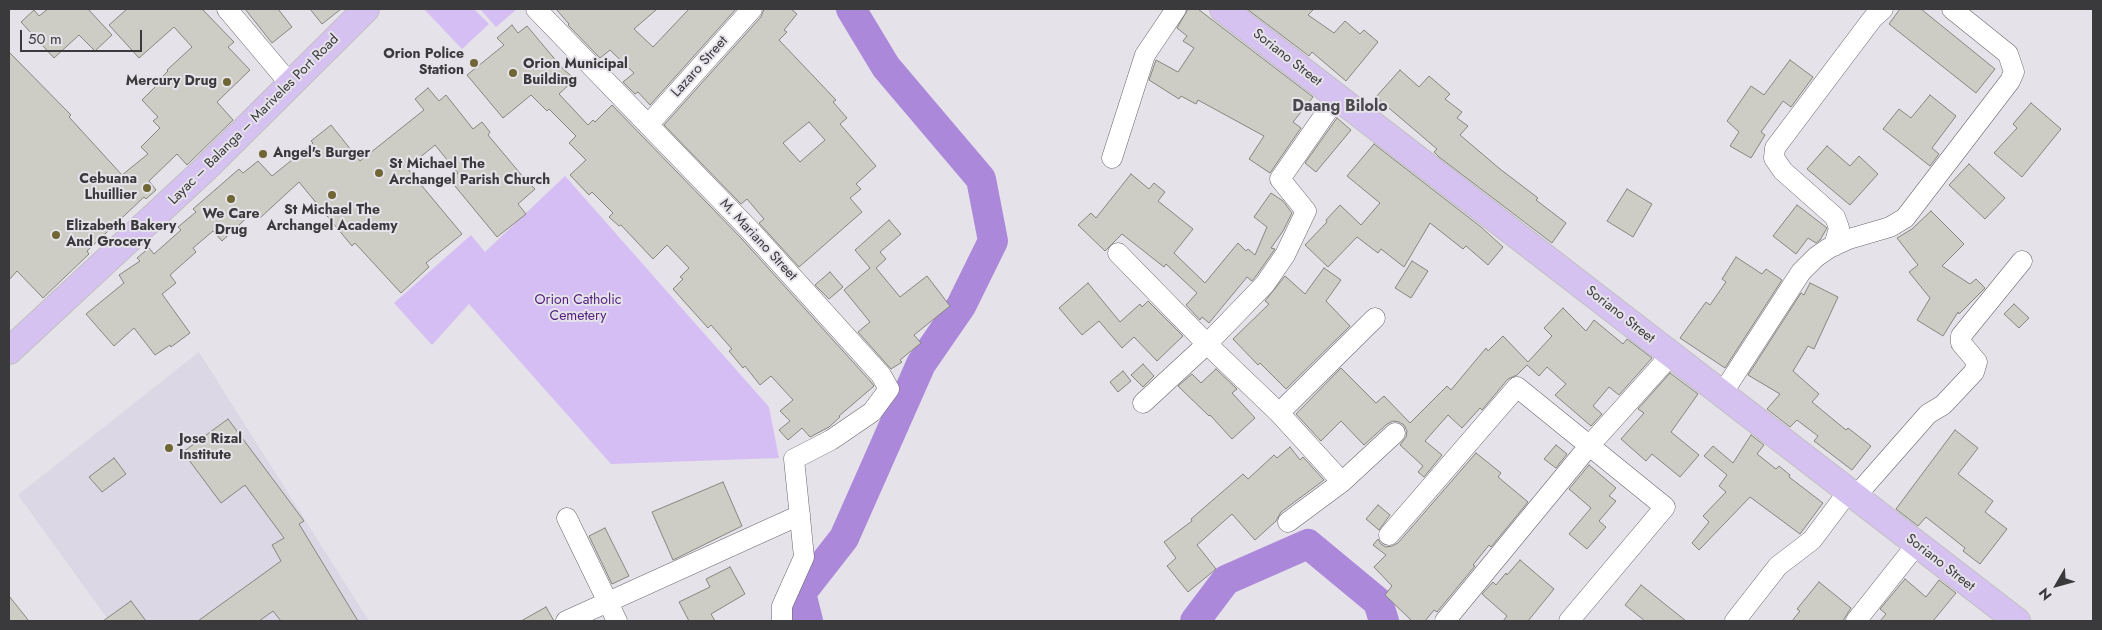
<!DOCTYPE html>
<html>
<head>
<meta charset="utf-8">
<style>
  body { margin:0 }
  #map { position:relative; width:2102px; height:630px; overflow:hidden; background:#e5e2e9; font-family:Jost,sans-serif }
  canvas { display:block }
  .frame { position:absolute; inset:0; border:10px solid #3a393c; pointer-events:none }
  .north { position:absolute; left:2032px; top:560px; width:50px; height:50px; -webkit-text-stroke:4px #e5e2e9; paint-order:stroke; rotate:232deg; font-size:14px; font-weight:700; line-height:20px; text-align:center; color:#3a393c }
  .north::after { content:''; display:block; margin:auto; width:18px; height:22px; background:#3a393c; clip-path:polygon(50% 0,100% 100%,50% 72%,0 100%) }
  .scale { position:absolute; left:20px; top:30px; width:122px; height:22px; box-sizing:border-box; border:2px solid #3a393c; border-top:0; padding-left:6px; font-size:15px; line-height:18px; white-space:nowrap; color:#3a393c; -webkit-text-stroke:4px #e5e2e9; paint-order:stroke }
</style>
</head>
<body>
<div id="map">
<canvas width="2102" height="630"></canvas>
<div class="frame"></div>
<div class="north">N</div>
<div class="scale">50 m</div>
</div>
<script>
const c = document.querySelector('canvas').getContext('2d');
c.lineJoin = 'round';
function fill(path, color) {
  c.fillStyle = color;
  c.fill(path, 'evenodd');
}
function shape(rows) {
  const path = new Path2D();
  for (const r of rows) {
    path.moveTo(r[0], r[1]);
    for (let i = 2; i < r.length; i += 2) path.lineTo(r[i], r[i + 1]);
  }
  return path;
}
function stroke(path, color, width, dash) {
  c.strokeStyle = color;
  c.lineWidth = width;
  c.lineCap = dash ? 'butt' : 'round';
  c.setLineDash(dash || []);
  c.stroke(path);
}
function write(font, color, halo, rows, align = 'center') {
  c.font = font + ' Jost,sans-serif';
  c.lineWidth = 4;
  c.setLineDash([]);
  c.textBaseline = 'middle';
  c.strokeStyle = halo;
  c.fillStyle = color;
  for (const [text, x, y, turn = 0] of rows) {
    c.save();
    c.translate(x, y);
    c.rotate((+turn || 0) * Math.PI / 180);
    c.textAlign = isNaN(turn) ? turn : align;
    if (halo) c.strokeText(text, 0, 0);
    c.fillText(text, 0, 0);
    c.restore();
  }
}
const built = shape([
  [199,352,369,621,109,621,18,495]
]);
const green = shape([
  [424,9,474,9,489,24,462,49],
  [480,9,517,9,496,27],
  [565,176,769,407,779,458,611,464,469,304,432,345,394,303,471,235,485,252]
]);
const river = shape([
  [808,621,801,593,844,538,921,364,961,306,993,241,981,179,886,67,851,9],
  [1195,621,1226,580,1308,544,1378,602,1384,621]
]);
const building = shape([
  [48,9,88,9,112,35,95,51,79,35,54,58,21,22,34,10,39,16,48,9],
  [127,9,202,9,234,42,228,47,250,70,217,102,233,120,187,165,177,154,149,181,156,190,146,199,144,197,87,251,89,254,43,298,17,271,9,280,9,52,71,115,69,117,122,175,148,154,141,147,160,128,153,121,158,117,142,100,160,82,159,80,168,71,167,70,192,47,174,27,139,58,109,25,127,9],
  [245,9,278,9,292,27,272,43,245,9],
  [310,9,341,9,322,24,310,9],
  [556,9,657,9,634,29,653,47,689,9,736,9,650,105,638,92,635,94,623,82,634,73,610,50,600,58,568,25,569,24,556,9],
  [764,9,791,9,797,14,784,30,787,32,779,40,836,100,833,102,847,118,840,124,876,166,856,184,861,189,850,198,862,212,799,267,759,223,764,219,747,199,741,204,664,125,761,17,764,9],
  [809,122,825,140,800,162,783,143,809,122],
  [1188,9,1198,9,1313,97,1293,122,1301,128,1270,173,1249,159,1264,136,1198,100,1196,104,1181,96,1179,99,1149,80,1156,60,1178,72,1194,48,1183,41,1187,36,1177,28,1188,9],
  [1247,9,1314,9,1308,15,1334,33,1345,21,1360,34,1364,30,1378,42,1346,81,1312,52,1309,56,1247,9],
  [1900,9,1921,9,1995,69,1976,93,1889,24,1900,9],
  [512,25,518,33,527,26,563,69,575,79,559,94,588,125,593,120,595,122,612,105,741,238,871,382,874,386,839,416,840,417,829,427,810,437,802,428,788,440,779,430,790,421,780,411,793,400,771,376,760,385,745,366,743,368,729,351,732,349,711,325,708,328,673,289,683,279,680,277,689,268,667,245,653,259,621,225,619,226,609,217,613,213,592,192,589,195,570,175,586,160,569,143,576,136,549,109,547,111,531,95,503,118,467,75,504,45,497,38,512,25],
  [1790,60,1813,77,1791,107,1783,101,1761,132,1765,135,1751,158,1730,146,1739,132,1727,121,1751,86,1764,95,1790,60],
  [1400,70,1419,87,1429,76,1450,94,1445,99,1462,112,1457,118,1468,126,1460,135,1500,169,1538,198,1536,200,1566,223,1552,243,1439,157,1434,152,1437,149,1376,97,1400,70],
  [428,88,439,101,446,95,473,129,482,122,490,132,488,135,524,178,535,189,518,204,526,214,497,237,450,180,458,173,435,145,407,168,462,234,426,263,429,267,401,293,355,243,352,246,299,182,260,218,254,211,222,241,213,231,193,248,196,252,170,275,176,283,162,294,190,333,171,347,170,345,155,355,134,328,114,346,86,314,124,283,119,275,140,261,137,258,149,248,154,254,181,230,178,227,196,212,193,209,239,169,243,173,258,161,272,176,313,143,311,141,331,125,360,161,424,110,415,99,428,88],
  [1930,95,1956,116,1932,148,1939,154,1930,166,1883,129,1899,109,1911,118,1930,95],
  [2031,103,2061,129,2022,177,1994,153,2017,128,2013,124,2031,103],
  [1337,118,1351,130,1316,172,1305,163,1337,118],
  [1374,144,1481,227,1503,247,1488,265,1466,246,1463,249,1430,223,1404,267,1381,249,1378,253,1357,237,1328,267,1305,245,1327,222,1326,220,1340,205,1361,225,1380,203,1347,176,1374,144],
  [1827,146,1850,166,1859,156,1878,174,1850,205,1807,169,1827,146],
  [1969,164,2005,198,1985,219,1949,185,1969,164],
  [1131,174,1149,189,1154,183,1165,192,1158,201,1193,229,1174,253,1205,283,1238,243,1246,251,1248,249,1255,255,1267,227,1254,217,1271,193,1283,201,1292,213,1283,231,1271,248,1275,249,1256,276,1252,281,1247,277,1209,323,1202,317,1200,320,1186,305,1197,293,1166,264,1164,267,1122,234,1105,251,1078,225,1091,213,1096,218,1131,174],
  [1627,189,1652,204,1633,237,1607,221,1627,189],
  [1797,205,1827,228,1820,240,1816,243,1808,238,1796,254,1773,236,1797,205],
  [1931,211,1964,244,1942,266,1970,284,1976,279,1985,288,1959,314,1958,312,1943,336,1917,320,1930,298,1909,272,1918,265,1897,238,1912,229,1931,211],
  [889,220,901,234,880,252,886,259,876,268,900,297,927,276,950,306,914,335,921,343,900,360,902,362,891,369,858,332,870,322,844,290,870,268,855,250,889,220],
  [1736,257,1762,274,1766,269,1782,280,1725,368,1680,338,1706,302,1710,305,1726,282,1722,279,1736,257],
  [1412,261,1428,271,1411,298,1395,288,1412,261],
  [1324,268,1341,280,1326,301,1350,326,1286,389,1260,363,1258,365,1233,339,1269,304,1265,301,1285,276,1305,294,1324,268],
  [830,272,843,287,829,299,815,285,830,272],
  [1088,283,1120,322,1140,304,1142,307,1148,301,1183,336,1157,361,1134,337,1122,348,1099,321,1082,335,1059,308,1088,283],
  [1810,283,1838,297,1814,349,1808,346,1793,371,1819,394,1812,402,1846,430,1848,428,1871,446,1852,470,1814,441,1818,436,1797,420,1790,427,1767,409,1780,394,1748,375,1801,293,1804,295,1810,283],
  [2014,304,2029,318,2019,328,2004,314,2014,304],
  [1563,308,1586,331,1594,320,1623,344,1627,339,1652,358,1619,395,1609,387,1593,406,1602,414,1591,426,1555,395,1566,384,1547,367,1539,376,1527,365,1517,375,1508,379,1482,410,1480,408,1462,428,1448,415,1425,441,1442,455,1424,477,1418,472,1423,466,1400,445,1406,437,1407,431,1404,425,1399,422,1393,421,1387,424,1364,445,1341,421,1321,441,1296,414,1341,368,1376,403,1384,396,1410,423,1447,386,1451,390,1486,348,1488,351,1503,336,1528,362,1552,336,1544,328,1563,308],
  [1143,364,1154,376,1143,387,1131,375,1143,364],
  [1216,369,1237,389,1232,393,1255,418,1232,439,1210,415,1209,416,1178,386,1192,374,1201,383,1216,369],
  [1123,371,1131,381,1118,392,1110,382,1123,371],
  [1670,373,1698,394,1671,432,1699,455,1680,477,1652,454,1646,461,1621,439,1644,413,1638,409,1670,373],
  [228,419,304,521,299,524,358,621,281,621,273,611,259,621,198,621,281,561,272,545,284,538,245,485,221,503,183,452,228,419],
  [1955,430,1978,448,1958,474,1993,501,1985,512,2007,529,1980,564,1963,551,1965,548,1926,517,1918,526,1896,509,1955,430],
  [1751,435,1764,445,1757,454,1776,469,1779,466,1790,475,1789,477,1823,503,1800,534,1750,497,1699,550,1692,543,1709,522,1703,516,1726,492,1719,486,1727,475,1704,456,1713,446,1733,463,1751,435],
  [1556,445,1567,454,1556,468,1544,459,1556,445],
  [1290,447,1300,460,1303,457,1324,480,1281,512,1276,521,1255,540,1232,514,1197,545,1216,569,1188,592,1167,566,1176,558,1164,542,1192,521,1191,519,1243,474,1248,479,1274,455,1277,458,1290,447],
  [1476,453,1501,473,1498,477,1528,502,1491,547,1489,545,1473,565,1475,566,1437,612,1434,610,1425,621,1412,621,1385,595,1392,586,1374,567,1386,555,1373,545,1378,539,1381,544,1386,547,1392,546,1398,543,1476,453],
  [114,458,126,474,102,492,89,477,114,458],
  [1589,465,1616,488,1609,496,1616,501,1599,521,1606,527,1587,549,1569,534,1591,508,1569,489,1589,465],
  [723,482,742,526,673,560,652,512,723,482],
  [1378,505,1390,515,1379,530,1366,519,1378,505],
  [605,528,629,576,612,584,589,536,605,528],
  [1520,560,1554,589,1528,621,1503,621,1507,616,1482,594,1493,582,1496,585,1506,573,1507,575,1520,560],
  [730,567,745,594,711,614,715,621,689,621,679,602,710,587,706,579,730,567],
  [1905,579,1926,597,1939,580,1956,593,1933,621,1880,621,1886,614,1880,609,1905,579],
  [1819,582,1851,608,1844,619,1843,621,1792,621,1800,611,1797,609,1819,582],
  [1641,585,1686,621,1645,621,1625,605,1641,585],
  [9,596,29,621,9,621,9,596],
  [131,601,146,621,103,621,131,601],
  [546,607,554,621,521,621,546,607]
]);
const minor = shape([
  [227,9,291,85],
  [536,9,749,229,881,375,889,389,872,412,831,440,794,459,804,557,782,606,782,621],
  [1337,97,1280,179,1306,211,1285,255,1265,284,1207,344,1279,413,1342,482],
  [648,125,752,9],
  [1112,158,1145,55,1176,9],
  [1834,246,1839,228,1835,217,1783,171,1774,158,1775,148,1873,18,1883,9],
  [1118,253,1207,344,1143,403],
  [1722,394,1801,272,1816,257,1829,248,1849,239,1890,227,1905,218,2010,81,2014,72,2008,54,1952,9],
  [1279,413,1375,318],
  [1855,497,1928,414,1943,405,1974,372,1977,362,1961,343,1961,336,2022,261],
  [567,518,617,621],
  [1288,522,1342,482,1395,433],
  [1389,535,1517,387,1665,507,1569,621],
  [566,621,800,515],
  [1445,621,1589,446,1671,355],
  [1735,621,1778,566,1812,540,1848,492],
  [1856,621,1917,544]
]);
const major = shape([
  [1223,9,2017,621],
  [9,351,206,168,366,9]
]);
const markers = [
  [474,63,5,"#6f6633"],
  [513,73,5,"#6f6633"],
  [227,82,5,"#6f6633"],
  [263,154,5,"#6f6633"],
  [379,173,5,"#6f6633"],
  [147,188,5,"#6f6633"],
  [332,195,5,"#6f6633"],
  [231,199,5,"#6f6633"],
  [56,235,5,"#6f6633"],
  [169,448,5,"#6f6633"]
];
const poiNames = [
  ["Orion Police",464,55,"right"],
  ["Station",464,71,"right"],
  ["Orion Municipal",523,65],
  ["Building",523,81],
  ["Mercury Drug",217,82,"right"],
  ["Angel's Burger",273,154],
  ["St Michael The",389,165],
  ["Archangel Parish Church",389,181],
  ["Cebuana",137,180,"right"],
  ["Lhuillier",137,196,"right"],
  ["St Michael The",332,211,"center"],
  ["Archangel Academy",332,227,"center"],
  ["We Care",231,215,"center"],
  ["Drug",231,231,"center"],
  ["Elizabeth Bakery",66,227],
  ["And Grocery",66,243],
  ["Jose Rizal",179,440],
  ["Institute",179,456]
];
const streetNames = [
  ["Soriano Street",1287,58,38],
  ["Lazaro Street",700,67,-48],
  ["Layac – Balanga – Mariveles Port Road",254,120,-45],
  ["M. Mariano Street",758,240,47],
  ["Soriano Street",1620,315,38],
  ["Soriano Street",1940,563,38]
];
const parkNames = [
  ["Orion Catholic",578,301],
  ["Cemetery",578,317]
];
const quarterNames = [
  ["Daang Bilolo",1340,107]
];
fill(built, '#dcd7e5');
fill(green, '#d4bef3');
stroke(river, '#ac88da', 30);
fill(building, '#cecdc5');
stroke(building, '#86857e', 1);
stroke(minor, '#69676d', 21);
stroke(major, '#c0c0c1', 28);
stroke(minor, '#fff', 20);
stroke(major, '#d6c2f1', 26);
for (const [x, y, r, color] of markers) {
  const dot = new Path2D();
  dot.arc(x, y, r, 0, 2 * Math.PI);
  c.fillStyle = color;
  c.fill(dot);
  stroke(dot, '#e5e2e9', 2);
}
write('bold 14px', '#3a393c', '#e5e2e9', poiNames, 'left');
write('14px', '#3a393c', '#e5e2e9', streetNames);
write('14px', '#501d7e', '#e5e2e9', parkNames);
write('bold 16px', '#4b484e', '#e5e2e9', quarterNames);
</script>
</body>
</html>
